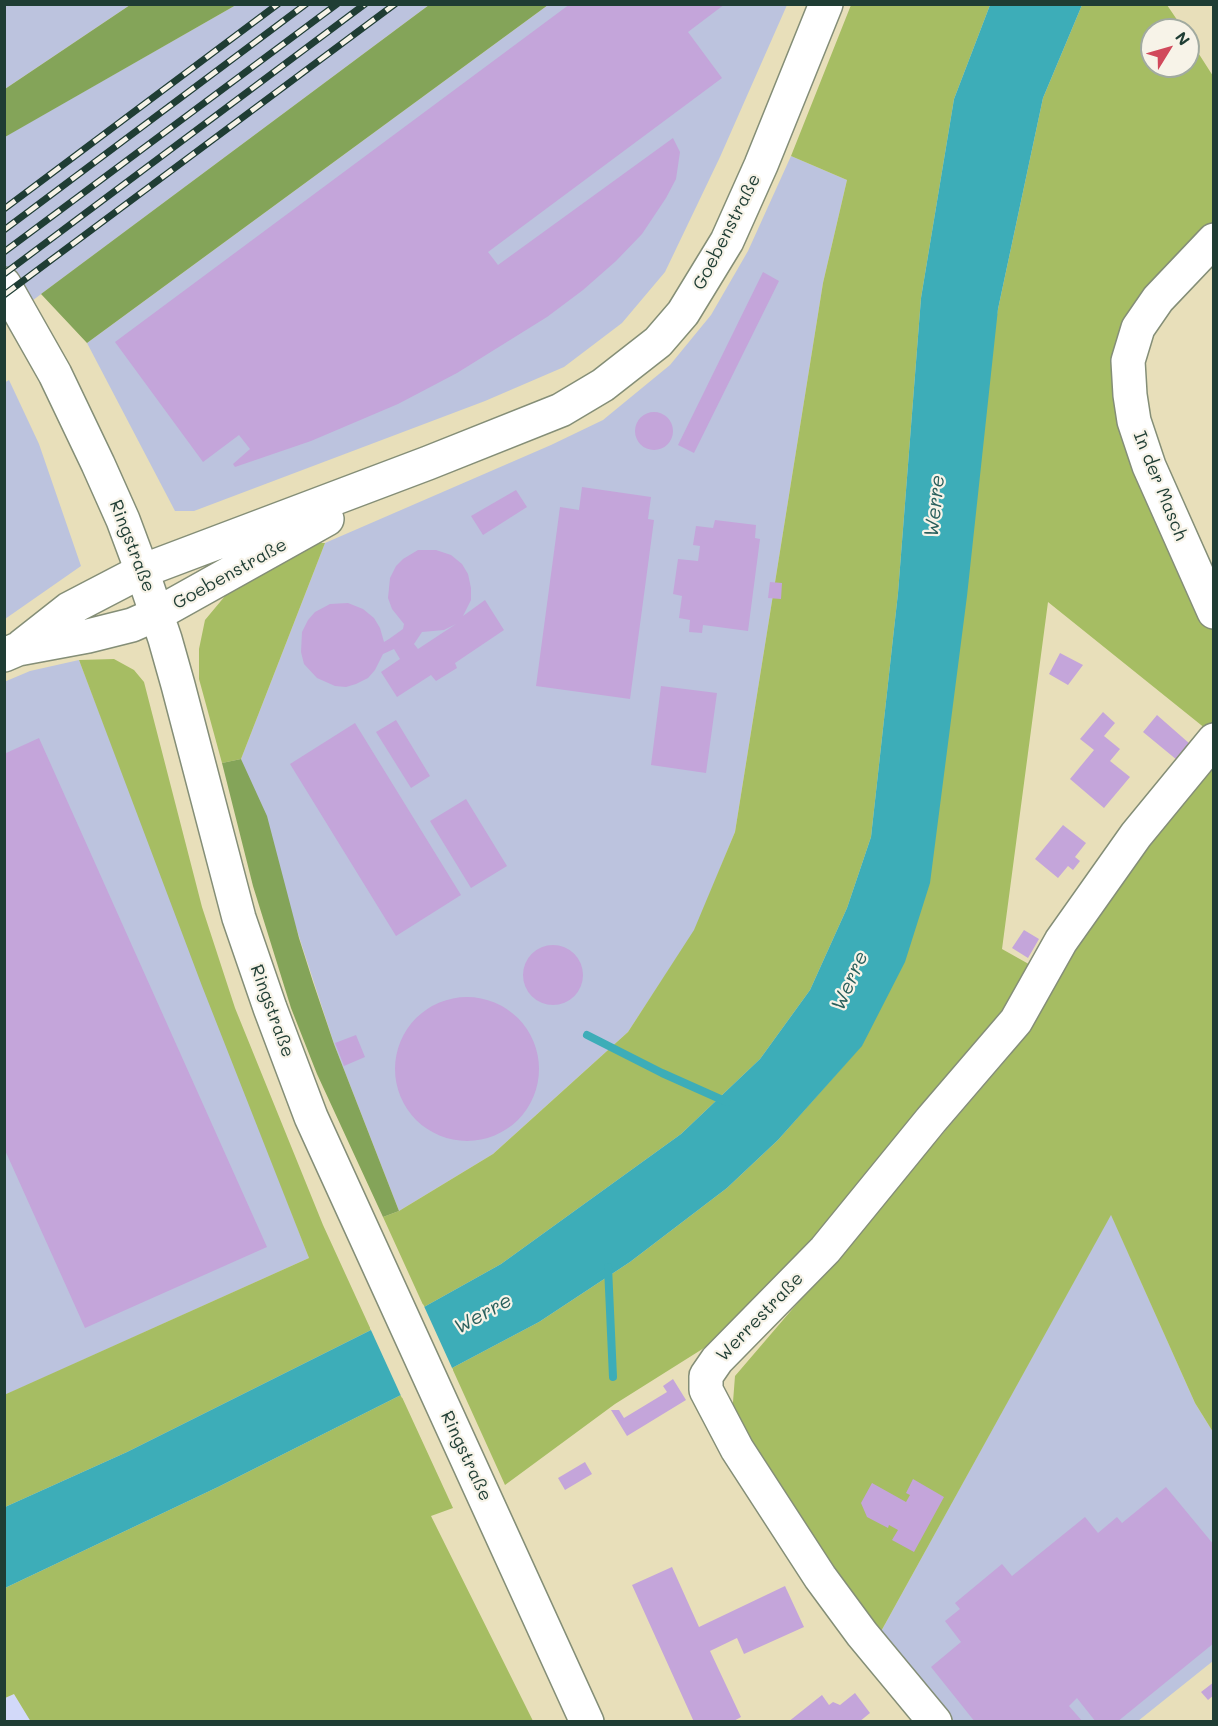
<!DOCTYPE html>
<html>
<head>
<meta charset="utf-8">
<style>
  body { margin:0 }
  #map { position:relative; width:1218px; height:1726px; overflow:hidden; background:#e8dfba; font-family:Mali,sans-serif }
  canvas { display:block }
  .frame { position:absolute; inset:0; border:6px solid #1f3d34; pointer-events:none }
  .north { position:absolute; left:1140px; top:18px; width:60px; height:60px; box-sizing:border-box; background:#f7f3e8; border:2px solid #a1aaa0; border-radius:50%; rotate:53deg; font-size:16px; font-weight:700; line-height:24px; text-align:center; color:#1f3d34 }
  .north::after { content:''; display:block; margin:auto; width:21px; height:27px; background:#d1495b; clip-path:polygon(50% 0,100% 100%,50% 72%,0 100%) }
</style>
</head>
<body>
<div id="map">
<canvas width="1218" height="1726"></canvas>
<div class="frame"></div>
<div class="north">N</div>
</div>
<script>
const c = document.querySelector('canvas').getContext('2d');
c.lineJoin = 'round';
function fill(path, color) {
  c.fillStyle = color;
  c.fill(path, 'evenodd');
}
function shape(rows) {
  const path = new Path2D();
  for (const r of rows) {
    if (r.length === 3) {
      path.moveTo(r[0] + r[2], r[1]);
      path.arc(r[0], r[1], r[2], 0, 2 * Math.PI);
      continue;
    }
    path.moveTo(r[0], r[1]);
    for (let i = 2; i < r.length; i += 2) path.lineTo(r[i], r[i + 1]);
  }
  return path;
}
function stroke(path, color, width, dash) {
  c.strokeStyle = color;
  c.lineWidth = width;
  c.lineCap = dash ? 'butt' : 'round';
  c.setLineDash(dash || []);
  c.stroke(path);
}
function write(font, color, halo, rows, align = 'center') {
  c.font = font + ' Mali,sans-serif';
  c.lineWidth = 4.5;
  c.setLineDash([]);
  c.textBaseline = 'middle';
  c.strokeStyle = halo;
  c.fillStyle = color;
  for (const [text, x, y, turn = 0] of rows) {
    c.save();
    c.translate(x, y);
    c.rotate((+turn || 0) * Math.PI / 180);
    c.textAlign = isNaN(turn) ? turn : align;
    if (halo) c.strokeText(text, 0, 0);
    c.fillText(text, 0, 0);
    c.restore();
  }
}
const built = shape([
  [14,1694,31,1721,5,1721,4,1698]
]);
const industrial = shape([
  [5,5,130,5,5,89],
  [236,5,429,5,5,321,4,137],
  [548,5,787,5,720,157,665,272,622,323,564,367,485,401,194,511,175,511,87,343],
  [791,156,847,180,823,283,735,832,695,930,628,1032,493,1154,399,1211,334,1044,241,759,325,543,551,445,603,420,670,365,711,315,748,251],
  [9,380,39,444,81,566,5,619,4,383],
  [79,660,309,1258,5,1395,4,682,30,671],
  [1111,1214,1195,1403,1213,1432,1213,1661,1138,1721,951,1721,879,1635]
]);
const green = shape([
  [851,5,990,5,954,99,921,298,898,593,871,837,847,908,810,990,760,1059,681,1134,501,1264,424,1307,383,1217,399,1211,493,1154,628,1032,694,930,735,832,823,283,847,180,791,156],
  [1082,5,1167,5,1184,30,1152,30,1152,66,1188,66,1188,37,1213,76,1213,229,1140,310,1141,456,1213,629,1213,730,1211,733,1048,602,1002,949,1034,967,986,1046,739,1326,615,1404,505,1485,452,1368,539,1322,630,1262,727,1188,778,1140,862,1045,998,309,1043,98],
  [308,543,325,543,241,759,222,763,199,679,199,649,205,620,225,596,259,571],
  [114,659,134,670,144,682,202,907,235,1008,323,1225,371,1330,127,1452,5,1507,4,1395,309,1258,202,986,79,660],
  [1213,753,1213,1432,1195,1403,1111,1215,879,1635,828,1567,732,1415,735,1376,1011,1054,1050,971],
  [401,1395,453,1508,431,1516,533,1721,31,1722,14,1694,5,1698,5,1588,218,1487]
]);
const forest = shape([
  [130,5,236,5,5,137,5,89],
  [429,5,548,5,87,343,41,294],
  [241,759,267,816,299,938,313,982,334,1044,399,1211,383,1217,317,1074,291,1008,253,886,222,763]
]);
const water = shape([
  [990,5,1082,5,1043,98,998,309,967,596,930,883,905,962,862,1046,778,1140,727,1188,630,1262,539,1322,401,1395,218,1487,5,1588,5,1507,127,1452,371,1330,424,1307,501,1264,681,1134,760,1059,810,990,847,908,871,837,898,593,921,298,954,99]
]);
const pier = shape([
  [423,1304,453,1370,402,1398,370,1328]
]);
const stream = shape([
  [587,1035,662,1073,727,1102],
  [608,1267,613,1377]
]);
const building = shape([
  [570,4,725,4,688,32,722,78,488,252,498,265,673,138,680,152,676,179,666,198,642,234,616,261,583,290,547,317,457,373,398,404,311,441,235,467,233,464,250,449,239,435,203,462,115,342],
  [763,272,779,281,694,453,678,445],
  [654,431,19],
  [582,487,651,497,648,519,654,520,630,699,536,686,560,507,579,510],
  [516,490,527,507,483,535,471,516],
  [715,520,756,525,755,538,760,539,748,631,703,625,702,633,689,632,690,620,679,618,682,596,673,594,678,559,698,561,700,546,693,545,696,526,713,528],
  [418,550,436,550,451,555,462,564,468,574,471,588,471,600,463,616,485,600,504,630,455,663,457,668,436,681,431,675,397,697,381,672,400,659,394,649,383,654,375,670,368,678,356,684,346,687,335,686,317,678,304,664,301,652,302,632,308,620,315,612,330,604,348,603,363,609,374,618,380,628,384,642,389,639,403,629,404,624,392,609,388,598,390,578,396,566,403,559],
  [456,624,418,649,414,644,422,632,444,630],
  [770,582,782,583,781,599,768,598],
  [1060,653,1083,665,1068,685,1049,674],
  [661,686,717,693,706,773,651,765],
  [1103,712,1115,723,1104,736,1120,749,1110,761,1130,777,1104,808,1070,779,1094,750,1080,739],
  [1157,715,1190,744,1177,760,1143,732],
  [396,720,430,776,411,788,376,732],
  [355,723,461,895,396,936,290,764],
  [39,738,267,1247,85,1328,4,1148,4,754],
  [466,799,507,866,471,888,430,821],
  [1063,825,1086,843,1075,857,1080,861,1073,870,1068,866,1058,878,1035,859],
  [1024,930,1039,939,1028,958,1012,948],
  [553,975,30],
  [467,1069,72],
  [356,1035,365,1057,344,1066,335,1043],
  [673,1379,686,1400,627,1436,611,1410,619,1410,624,1418,667,1392,663,1386],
  [585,1462,592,1474,565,1490,558,1478],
  [913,1479,944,1497,914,1552,892,1540,898,1530,889,1525,888,1528,867,1517,861,1503,872,1483,906,1502,910,1495,906,1493],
  [1166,1487,1214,1545,1214,1643,1117,1722,1096,1722,1077,1698,1069,1706,1083,1722,975,1722,931,1667,961,1642,945,1621,960,1609,955,1603,1002,1564,1012,1576,1085,1517,1098,1533,1117,1517,1122,1523],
  [672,1567,699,1627,785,1586,804,1627,744,1654,737,1638,710,1651,741,1717,732,1722,694,1722,632,1585],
  [1214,1682,1214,1695,1208,1700,1201,1692],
  [855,1693,870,1713,859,1722,788,1722,822,1695,829,1705,833,1702,840,1705]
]);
const minor = shape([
  [1214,240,1158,299,1138,328,1128,361,1130,395,1134,421,1149,466,1214,612],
  [22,646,69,609,142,571],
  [4,655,18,649,88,636,132,625,157,614],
  [935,1722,862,1634,820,1577,737,1449,706,1390,706,1376,717,1360,825,1250,931,1120,1016,1021,1061,941,1136,835,1214,740]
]);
const major = shape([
  [4,284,55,374,98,464,123,520,142,571,165,639,178,685,239,918,270,1008,311,1117,587,1722],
  [142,571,428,463,561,410,603,385,658,342,683,313,727,241,761,165,826,4],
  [157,614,327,519]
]);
const rail = shape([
  [4,209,278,4],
  [4,230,306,4],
  [4,252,337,4],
  [4,274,365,4],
  [4,295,395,4]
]);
const streetNames = [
  ["Goebenstraße",727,232,-63],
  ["In der Masch",1160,486,68],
  ["Ringstraße",132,546,69],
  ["Goebenstraße",230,574,-29],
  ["Ringstraße",272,1011,70],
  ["Werrestraße",760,1317,-46],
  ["Ringstraße",466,1456,65]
];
const waterNames = [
  ["Werre",935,506,-84],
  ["Werre",850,981,-66],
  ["Werre",483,1314,-29]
];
fill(built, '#d2d9f9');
fill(industrial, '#bcc3de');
fill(green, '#a6bd63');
fill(forest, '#84a459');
fill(water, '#3dadb8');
fill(pier, '#e8dfba');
stroke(stream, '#3dadb8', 8);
fill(building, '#c4a5da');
stroke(minor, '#848e77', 36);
stroke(major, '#848e77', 36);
stroke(minor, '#fff', 33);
stroke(major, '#fff', 33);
stroke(rail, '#1f3d34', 7);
stroke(rail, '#f7f3e8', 4.5, [14]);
write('18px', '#1f3d34', '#f7f3e8', streetNames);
write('italic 20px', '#285f5c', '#f7f3e8', waterNames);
</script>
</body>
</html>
